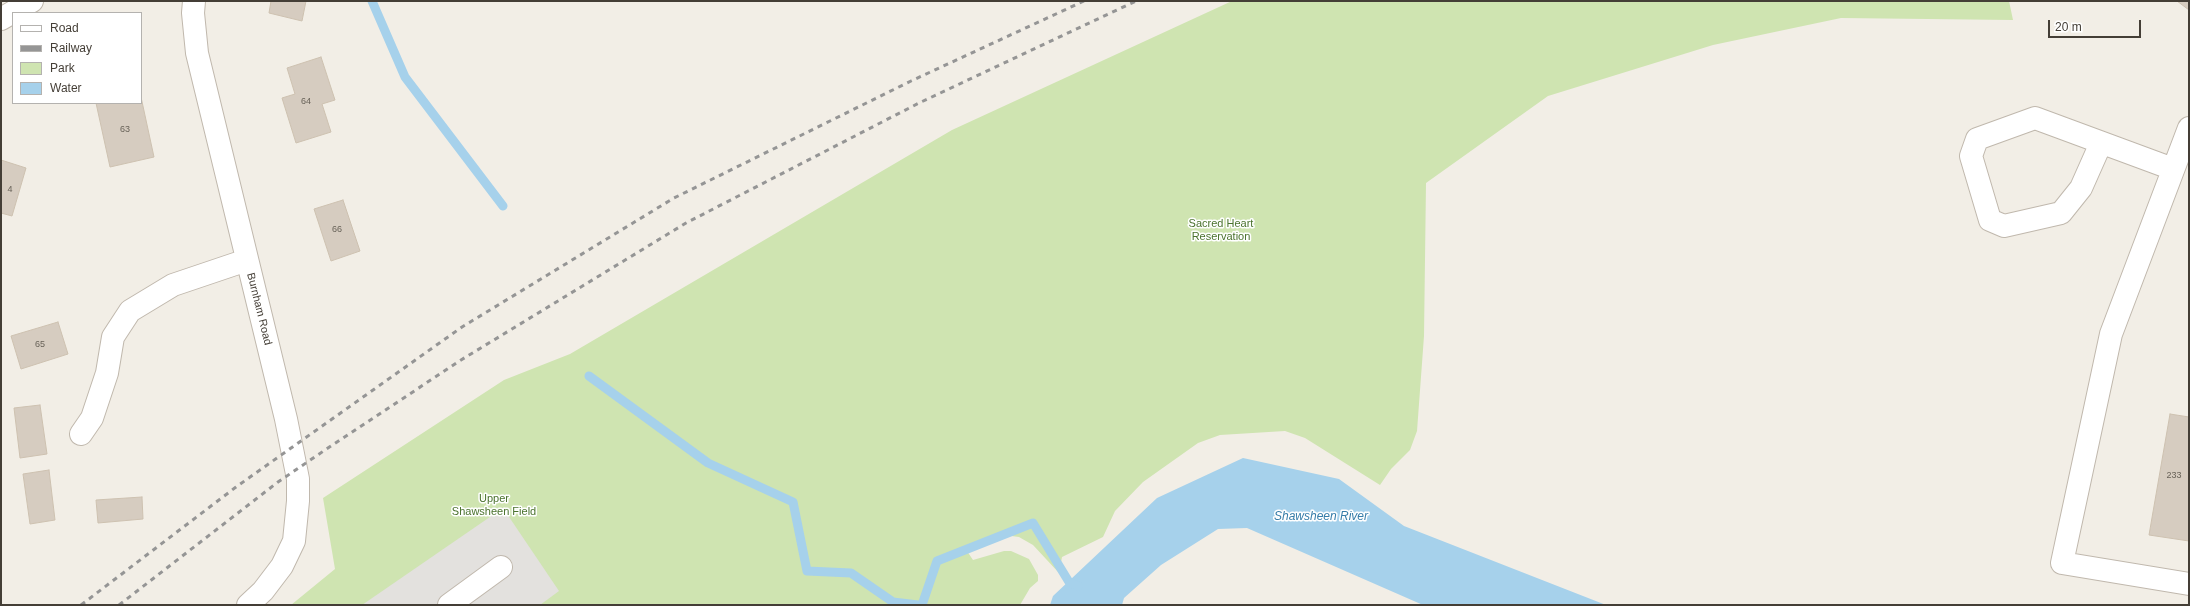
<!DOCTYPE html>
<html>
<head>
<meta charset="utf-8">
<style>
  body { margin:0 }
  #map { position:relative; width:2190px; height:606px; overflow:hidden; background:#f2eee6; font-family:Arial,sans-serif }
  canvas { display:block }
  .frame { position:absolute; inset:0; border:2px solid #443e36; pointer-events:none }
  .legend { position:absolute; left:12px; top:12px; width:130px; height:92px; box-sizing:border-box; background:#fff; border:1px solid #b4b2af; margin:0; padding:5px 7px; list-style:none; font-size:12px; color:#443e36 }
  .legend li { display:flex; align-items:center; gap:8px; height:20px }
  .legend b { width:20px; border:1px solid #b4b2af }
  .scale { position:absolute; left:2048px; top:20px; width:93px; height:18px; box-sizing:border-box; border:2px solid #443e36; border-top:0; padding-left:5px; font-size:12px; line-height:14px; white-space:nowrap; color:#443e36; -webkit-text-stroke:3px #fff; paint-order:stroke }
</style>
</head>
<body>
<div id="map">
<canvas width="2190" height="606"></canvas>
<div class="frame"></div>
<ul class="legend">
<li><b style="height:5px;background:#fff"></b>Road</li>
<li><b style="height:5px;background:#959595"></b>Railway</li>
<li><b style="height:11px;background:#cfe4b1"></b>Park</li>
<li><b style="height:11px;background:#a6d1eb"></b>Water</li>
</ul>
<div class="scale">20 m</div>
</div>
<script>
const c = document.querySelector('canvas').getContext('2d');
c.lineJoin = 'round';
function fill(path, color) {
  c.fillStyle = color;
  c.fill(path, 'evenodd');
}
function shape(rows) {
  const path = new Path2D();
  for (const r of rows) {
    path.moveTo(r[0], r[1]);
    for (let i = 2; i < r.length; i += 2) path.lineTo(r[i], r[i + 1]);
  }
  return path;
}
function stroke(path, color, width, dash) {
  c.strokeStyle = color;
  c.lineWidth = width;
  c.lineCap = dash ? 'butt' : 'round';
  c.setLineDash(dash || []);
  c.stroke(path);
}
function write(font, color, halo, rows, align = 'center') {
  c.font = font + ' Arial,sans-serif';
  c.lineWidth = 3;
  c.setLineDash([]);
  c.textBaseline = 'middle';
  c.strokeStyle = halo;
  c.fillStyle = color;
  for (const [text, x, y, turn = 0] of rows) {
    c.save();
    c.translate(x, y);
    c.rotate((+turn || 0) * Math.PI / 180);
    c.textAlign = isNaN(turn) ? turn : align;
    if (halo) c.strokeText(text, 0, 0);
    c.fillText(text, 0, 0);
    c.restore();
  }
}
const green = shape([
  [1232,1,2009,1,2013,20,1841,18,1713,45,1548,96,1426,183,1424,336,1417,431,1410,450,1391,469,1380,485,1305,438,1285,431,1220,435,1198,443,1143,482,1115,511,1103,537,1062,557,1059,573,1033,545,1019,537,1004,535,971,546,967,551,973,560,1004,551,1011,551,1029,559,1038,575,1038,581,1030,588,1020,605,291,605,335,569,323,498,504,380,570,354,952,130]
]);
const parking = shape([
  [503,508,559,591,540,605,362,605]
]);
const water = shape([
  [1243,458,1339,479,1404,526,1606,605,1423,605,1247,528,1218,529,1161,565,1124,598,1122,605,1050,605,1053,596,1157,498]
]);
const stream = shape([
  [372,1,405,77,503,206],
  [589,376,708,463,793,502,807,571,851,573,893,602,918,605],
  [922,605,937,561,1033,523,1069,582,1078,586]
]);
const building = shape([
  [271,1,306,1,302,21,269,13,271,1],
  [2177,1,2189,1,2189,10,2177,1],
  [321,57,335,100,322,104,331,132,296,143,282,98,295,94,287,68,321,57],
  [141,97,154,157,110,167,96,103,141,103,141,97],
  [1,160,26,168,12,216,1,213,1,160],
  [343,200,360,251,331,261,314,209,343,200],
  [58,322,68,354,21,369,11,336,58,322],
  [40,405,47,454,20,458,14,408,40,405],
  [2170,414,2189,417,2189,541,2149,535,2170,414],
  [49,470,55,520,30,524,23,474,49,470],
  [142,497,143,519,98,523,96,500,142,497]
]);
const minor = shape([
  [194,1,193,13,197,53,286,419,298,479,298,501,294,541,282,566,263,591,248,605],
  [1,19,32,1],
  [2189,128,2111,334,2062,563,2189,584],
  [2101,143,2081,188,2061,213,2004,226,1990,220,1971,156,1977,139,2035,118,2173,169],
  [81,434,92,418,107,373,113,337,130,311,173,285,247,260],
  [449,605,501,567]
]);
const rail = shape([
  [81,605,236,487,462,327,674,198,911,81,1084,1],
  [119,605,278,482,325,450,461,360,686,223,919,103,1136,1]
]);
const numberNames = [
  ["64",306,102],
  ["63",125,130],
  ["4",10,190],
  ["66",337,230],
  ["65",40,345],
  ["233",2174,476]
];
const parkNames = [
  ["Sacred Heart",1221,224],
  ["Reservation",1221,237],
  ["Upper",494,499],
  ["Shawsheen Field",494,512]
];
const streetNames = [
  ["Burnham Road",259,309,76]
];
const waterNames = [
  ["Shawsheen River",1321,517]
];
fill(green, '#cfe4b1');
fill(parking, '#e3e1de');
fill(water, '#a6d1eb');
stroke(stream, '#a6d1eb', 9);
fill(building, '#d6ccc0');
stroke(building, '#cdc1b0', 1);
stroke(minor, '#c0b8ad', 24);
stroke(minor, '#fff', 22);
stroke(rail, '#959595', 3, [5, 5]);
write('9px', '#686258', null, numberNames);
write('11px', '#4a722d', '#fff', parkNames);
write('11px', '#443e36', '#fff', streetNames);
write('italic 12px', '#367da9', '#fff', waterNames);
</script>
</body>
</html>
